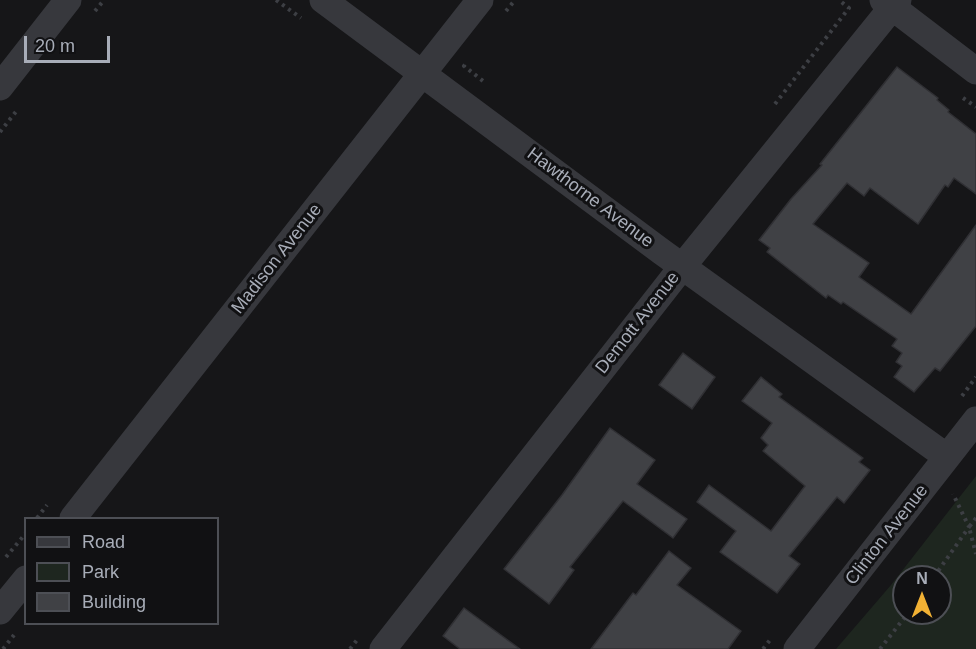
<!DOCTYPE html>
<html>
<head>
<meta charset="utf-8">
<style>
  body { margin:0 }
  #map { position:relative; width:976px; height:649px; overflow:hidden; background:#161618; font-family:Helvetica,sans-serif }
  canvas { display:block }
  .legend { position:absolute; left:24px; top:517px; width:195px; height:108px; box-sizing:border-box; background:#111113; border:2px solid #4d4f55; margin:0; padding:8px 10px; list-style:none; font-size:18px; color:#a8adb8 }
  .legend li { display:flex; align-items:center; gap:12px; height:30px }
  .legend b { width:30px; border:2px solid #4d4f55 }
  .north { position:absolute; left:892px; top:565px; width:60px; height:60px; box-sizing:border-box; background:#111113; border:2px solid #4d4f55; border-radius:50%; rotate:0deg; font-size:16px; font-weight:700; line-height:24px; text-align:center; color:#a8adb8 }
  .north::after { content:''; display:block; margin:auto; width:21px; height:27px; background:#f2b134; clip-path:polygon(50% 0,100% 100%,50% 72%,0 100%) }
  .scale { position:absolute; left:24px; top:36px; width:86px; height:27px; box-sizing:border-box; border:3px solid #a8adb8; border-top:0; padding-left:8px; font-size:18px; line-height:21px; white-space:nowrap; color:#a8adb8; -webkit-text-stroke:4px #111113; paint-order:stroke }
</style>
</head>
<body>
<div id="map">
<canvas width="976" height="649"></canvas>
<ul class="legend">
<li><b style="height:8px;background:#37383d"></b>Road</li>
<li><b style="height:16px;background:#1e261f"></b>Park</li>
<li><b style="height:16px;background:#404145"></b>Building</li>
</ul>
<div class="north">N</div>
<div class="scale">20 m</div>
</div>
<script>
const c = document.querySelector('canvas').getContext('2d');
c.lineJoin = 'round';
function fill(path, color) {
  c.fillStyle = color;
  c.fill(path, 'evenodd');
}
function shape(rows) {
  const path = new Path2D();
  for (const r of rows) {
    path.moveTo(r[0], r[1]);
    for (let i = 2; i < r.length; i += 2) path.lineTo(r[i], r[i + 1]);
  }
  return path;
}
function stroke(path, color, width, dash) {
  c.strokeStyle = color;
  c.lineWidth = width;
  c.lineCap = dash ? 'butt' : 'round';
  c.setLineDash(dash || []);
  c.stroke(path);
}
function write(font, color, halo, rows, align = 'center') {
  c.font = font + ' Helvetica,sans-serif';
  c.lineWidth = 6;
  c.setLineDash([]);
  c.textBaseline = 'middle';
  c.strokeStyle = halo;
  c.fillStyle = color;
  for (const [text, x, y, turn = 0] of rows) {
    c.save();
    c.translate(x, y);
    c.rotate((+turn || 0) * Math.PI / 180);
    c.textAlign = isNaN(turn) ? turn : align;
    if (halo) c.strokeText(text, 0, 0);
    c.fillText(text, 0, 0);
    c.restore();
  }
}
const green = shape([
  [976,476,976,649,836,649,891,585],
  [904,577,940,577,940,613,904,613]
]);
const building = shape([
  [897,67,938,98,937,100,949,110,948,112,976,134,976,194,954,178,948,187,945,185,918,224,870,188,864,196,847,183,813,224,869,263,859,277,911,314,976,225,976,326,940,371,935,368,914,392,894,377,902,366,896,362,902,353,892,346,897,339,843,302,841,304,828,295,826,298,767,252,770,248,759,240,791,199,822,165,820,164,897,67],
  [683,353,715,377,692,409,659,385,683,353],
  [761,377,782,394,779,397,863,458,859,462,870,470,844,503,837,497,789,556,800,564,777,593,720,552,736,531,697,502,709,485,771,531,805,486,763,451,768,445,761,438,772,423,742,401,761,377],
  [610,428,655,460,637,484,687,519,673,538,623,501,570,567,574,570,549,604,504,569,562,495,610,428],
  [669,551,691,568,677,585,741,631,728,649,591,649,633,593,636,595,669,551],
  [464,608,520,649,460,649,443,636,464,608]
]);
const path = shape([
  [276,0,301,18],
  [95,11,104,0],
  [506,11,515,0],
  [465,65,464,66,483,81],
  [963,98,976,107],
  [775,104,849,8,839,0],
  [0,132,18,109],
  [962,396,976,377],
  [37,518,47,505],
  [976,518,969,527,976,554],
  [6,557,26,533],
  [934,577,969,527,953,494],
  [3,649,14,635],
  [350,649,357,640],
  [763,649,770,640],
  [880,649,908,613]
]);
const street = shape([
  [323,0,662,252,947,457],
  [883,0,976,71],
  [0,87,68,0],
  [73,518,480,0],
  [0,611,26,579],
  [383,649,682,267,898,0],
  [797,649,976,420]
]);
const streetNames = [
  ["Hawthorne Avenue",590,198,37],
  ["Madison Avenue",277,259,-52],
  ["Demott Avenue",638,323,-52],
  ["Clinton Avenue",887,535,-52]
];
fill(green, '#1e261f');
fill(building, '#404145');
stroke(building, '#303034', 1.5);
stroke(path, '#3d3f44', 4, [3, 4.5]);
stroke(street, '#37383d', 27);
write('18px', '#a8adb8', '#111113', streetNames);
</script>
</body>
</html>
